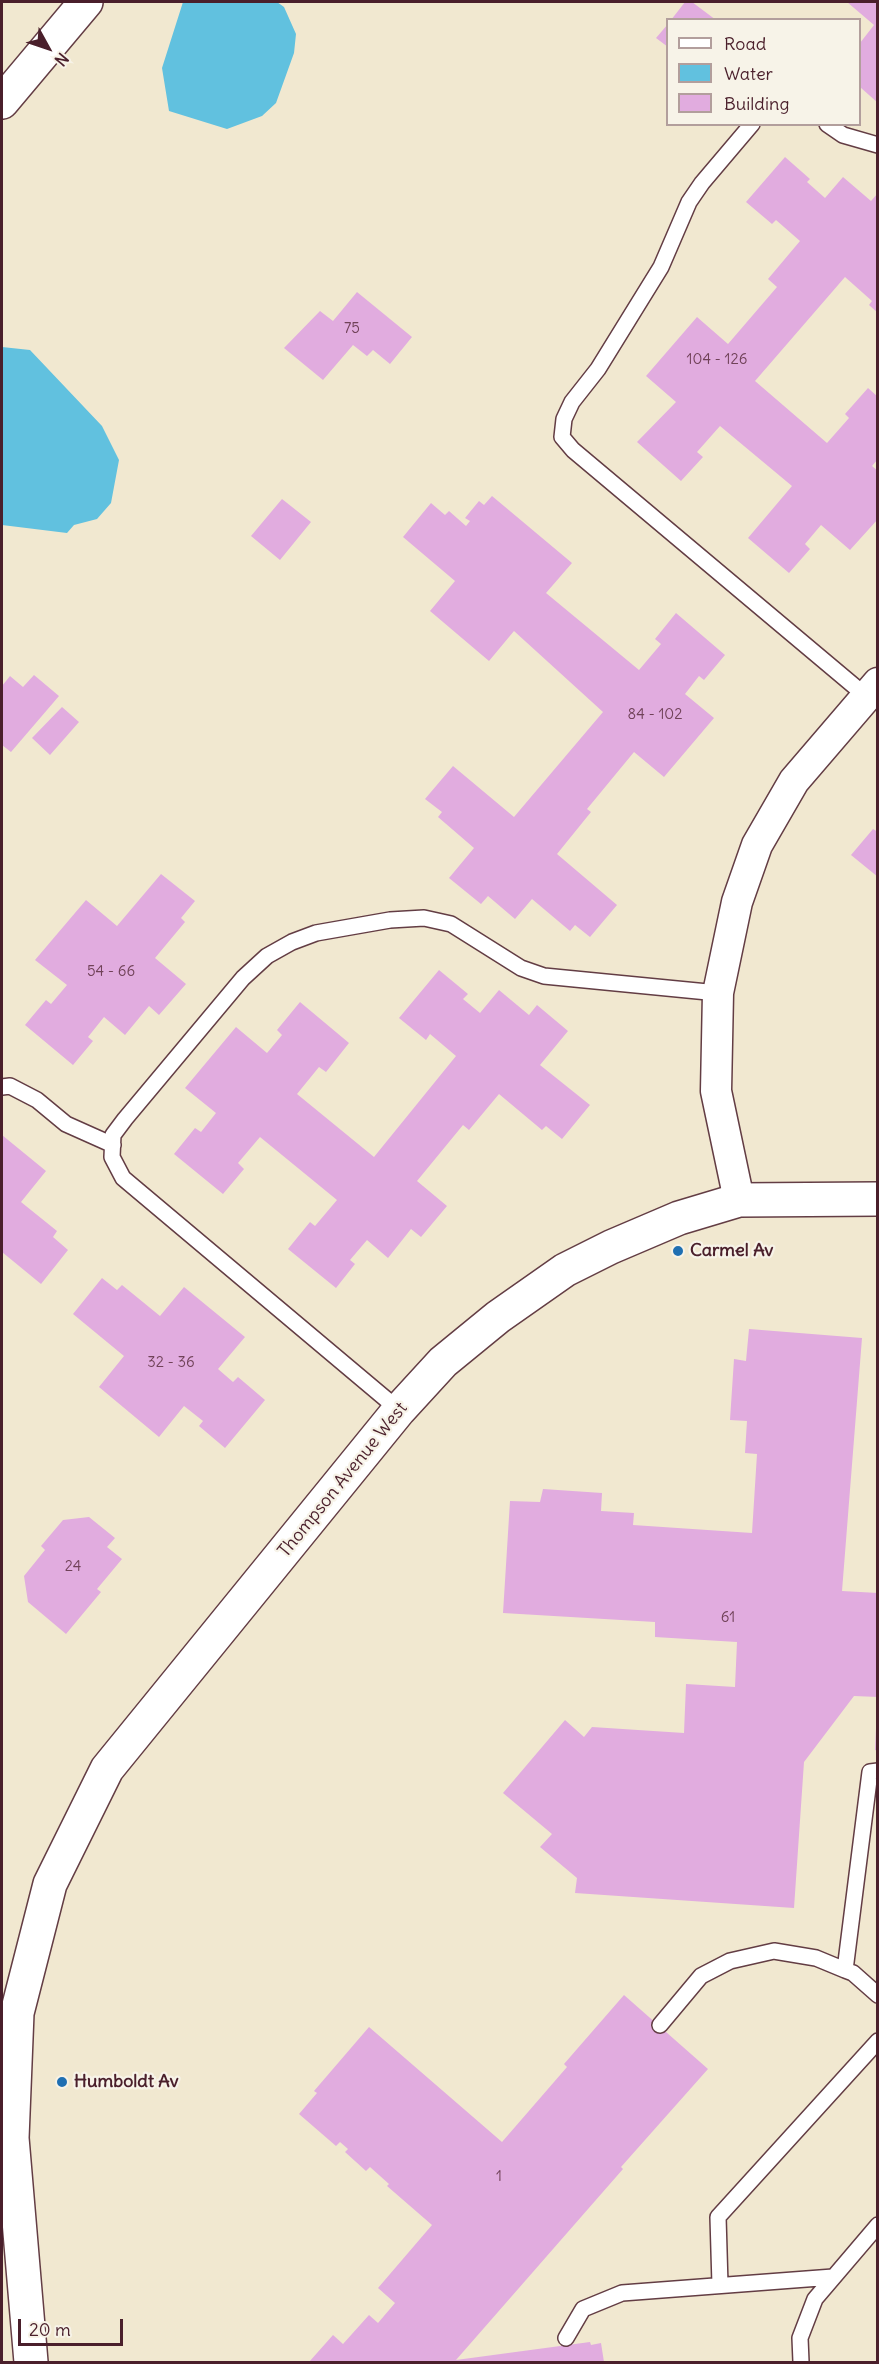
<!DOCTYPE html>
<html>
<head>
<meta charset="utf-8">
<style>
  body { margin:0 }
  #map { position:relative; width:879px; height:2364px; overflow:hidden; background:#f1e8d0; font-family:Delius,sans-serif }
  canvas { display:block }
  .frame { position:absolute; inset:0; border:3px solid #4a1f2b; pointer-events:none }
  .legend { position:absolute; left:666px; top:18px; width:195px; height:108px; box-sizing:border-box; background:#f7f3e8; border:2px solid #b29e9c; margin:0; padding:8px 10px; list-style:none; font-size:18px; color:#4a1f2b }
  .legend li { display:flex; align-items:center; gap:12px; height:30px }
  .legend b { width:30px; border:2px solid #b29e9c }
  .north { position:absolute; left:18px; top:18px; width:60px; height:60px; -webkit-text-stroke:4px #f7f3e8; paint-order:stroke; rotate:130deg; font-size:16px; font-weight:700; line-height:24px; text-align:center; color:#4a1f2b }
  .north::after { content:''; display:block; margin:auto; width:21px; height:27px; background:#4a1f2b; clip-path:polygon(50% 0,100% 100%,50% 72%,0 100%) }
  .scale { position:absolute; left:18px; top:2319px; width:105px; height:27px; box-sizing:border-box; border:3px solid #4a1f2b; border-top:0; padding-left:8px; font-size:18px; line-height:21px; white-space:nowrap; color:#4a1f2b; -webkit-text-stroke:4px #f7f3e8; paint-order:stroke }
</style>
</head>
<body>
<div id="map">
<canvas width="879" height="2364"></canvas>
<div class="frame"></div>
<ul class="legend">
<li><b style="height:8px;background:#fff"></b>Road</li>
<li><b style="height:16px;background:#61c1df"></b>Water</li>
<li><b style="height:16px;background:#e1acdf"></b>Building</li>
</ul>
<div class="north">N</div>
<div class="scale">20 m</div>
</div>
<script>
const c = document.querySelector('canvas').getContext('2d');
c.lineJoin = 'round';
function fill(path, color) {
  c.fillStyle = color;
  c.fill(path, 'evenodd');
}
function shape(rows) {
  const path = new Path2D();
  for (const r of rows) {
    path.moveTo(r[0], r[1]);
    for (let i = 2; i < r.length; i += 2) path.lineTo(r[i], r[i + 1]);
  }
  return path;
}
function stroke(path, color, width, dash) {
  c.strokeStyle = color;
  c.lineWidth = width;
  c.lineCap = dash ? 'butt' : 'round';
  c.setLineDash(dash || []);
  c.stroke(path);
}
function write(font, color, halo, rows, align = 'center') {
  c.font = font + ' Delius,sans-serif';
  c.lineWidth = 4.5;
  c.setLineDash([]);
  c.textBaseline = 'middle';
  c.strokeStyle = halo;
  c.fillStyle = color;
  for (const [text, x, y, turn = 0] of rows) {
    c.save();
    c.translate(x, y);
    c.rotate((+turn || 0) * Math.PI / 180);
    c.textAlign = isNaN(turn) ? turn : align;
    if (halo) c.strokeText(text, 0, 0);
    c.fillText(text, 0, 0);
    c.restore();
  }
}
const water = shape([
  [183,2,277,2,284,7,296,34,294,53,276,103,262,116,227,129,169,111,162,68],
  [2,347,30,350,102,426,119,460,111,503,97,519,74,525,67,533,2,525]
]);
const building = shape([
  [685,2,692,2,716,20,671,20],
  [847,2,878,2,878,103,860,87,860,43,874,25],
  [668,24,668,47,656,38],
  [785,157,810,179,807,182,825,198,843,177,871,201,878,193,878,313,869,305,872,301,845,277,755,381,827,443,849,418,845,414,868,388,878,397,878,459,872,466,878,471,878,519,850,550,821,525,805,544,810,549,789,573,748,538,792,486,720,426,697,452,703,457,681,481,637,442,676,402,646,376,697,317,728,344,777,287,768,279,800,241,776,220,772,224,746,202],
  [357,292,412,337,390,364,373,350,367,356,353,345,323,380,284,348,320,311,333,321],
  [492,496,572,563,546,593,639,670,661,644,655,639,676,613,725,655,704,680,699,676,685,694,714,718,664,777,634,752,587,809,591,812,557,854,617,905,590,937,575,925,570,931,532,899,515,919,488,896,481,904,449,878,474,848,438,817,442,812,425,799,453,766,514,817,603,712,514,631,489,661,430,611,455,581,403,537,431,503,445,515,449,511,466,526,470,521,465,518,479,501,484,505],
  [282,499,311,522,280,560,251,536],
  [34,675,59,696,11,752,2,745,2,686,10,676,23,687],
  [62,707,79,722,50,755,32,738],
  [873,829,878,832,878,877,851,855],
  [161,874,195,901,181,918,185,922,155,958,186,984,159,1015,149,1006,125,1035,104,1017,88,1037,93,1041,73,1065,25,1025,46,1000,51,1004,67,985,35,960,86,900,117,926],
  [439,970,468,994,463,999,480,1013,499,990,529,1015,537,1005,568,1031,540,1065,590,1105,562,1139,546,1126,542,1130,499,1094,469,1130,463,1125,417,1181,447,1206,421,1237,411,1229,388,1258,367,1240,350,1260,355,1264,336,1288,288,1249,310,1222,315,1226,337,1200,260,1137,238,1163,244,1169,223,1194,174,1154,195,1128,201,1132,216,1113,185,1088,236,1027,267,1053,282,1035,277,1030,300,1002,349,1043,326,1072,319,1067,297,1094,374,1157,456,1056,430,1034,426,1040,399,1018],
  [2,1135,46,1171,21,1202,57,1231,53,1237,68,1250,41,1284,2,1252],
  [102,1278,117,1290,122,1285,160,1316,184,1287,245,1337,218,1369,233,1382,238,1377,265,1400,225,1448,199,1426,203,1421,184,1406,159,1437,99,1387,124,1356,73,1314],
  [749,1329,862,1338,842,1591,878,1593,878,1697,854,1696,804,1762,794,1908,575,1893,577,1878,540,1847,552,1834,503,1793,565,1720,584,1737,592,1727,684,1733,686,1684,735,1687,737,1642,655,1637,655,1622,503,1613,510,1501,540,1502,543,1489,602,1493,601,1511,634,1513,633,1525,752,1533,757,1454,745,1453,747,1421,730,1420,734,1359,746,1361],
  [89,1517,115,1538,107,1547,122,1559,97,1589,101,1592,66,1634,28,1602,24,1576,45,1550,41,1546,63,1520],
  [876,1728,878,1728,878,1751,875,1750],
  [624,1995,708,2069,621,2167,623,2169,456,2360,590,2342,591,2345,601,2343,604,2362,309,2362,333,2335,343,2344,369,2315,378,2323,395,2303,378,2288,432,2225,387,2186,389,2184,370,2167,366,2171,345,2152,348,2149,340,2142,336,2146,299,2114,317,2093,314,2091,369,2027,502,2142,567,2067,564,2064]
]);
const service = shape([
  [752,124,702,183,689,202,661,267,598,369,572,402,564,419,562,437,573,450,866,696],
  [827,124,843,135,878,145],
  [2,1087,10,1086,37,1100,66,1124,113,1145],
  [399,1410,123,1178,112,1157,113,1135,125,1119,243,978,267,956,292,942,316,933,390,920,424,918,451,924,521,968,544,976,718,993],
  [845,1970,870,1772,878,1771],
  [660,2025,701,1976,730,1961,774,1951,816,1958,845,1970,853,1973,878,1995],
  [720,2285,718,2217,878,2041],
  [566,2338,583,2309,622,2293,833,2277],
  [801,2362,800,2338,815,2299,878,2225]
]);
const minor = shape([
  [739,1200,716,1091,718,993,737,902,757,845,794,781,878,683]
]);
const tertiary = shape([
  [2,102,86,2],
  [31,2362,12,2138,17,2013,50,1884,107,1769,399,1410,443,1362,498,1317,565,1270,611,1247,679,1218,739,1200,878,1199]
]);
const markers = [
  [678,1251,6,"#1f6fb2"],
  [62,2082,6,"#1f6fb2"]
];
const numberNames = [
  ["75",352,329],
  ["104 - 126",717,360],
  ["84 - 102",655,715],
  ["54 - 66",111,972],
  ["32 - 36",171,1363],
  ["24",73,1567],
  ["61",728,1618],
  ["1",499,2177]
];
const poiNames = [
  ["Carmel Av",690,1251],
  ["Humboldt Av",74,2082]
];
const streetNames = [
  ["Thompson Avenue West",343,1480,-51]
];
fill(water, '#61c1df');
fill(building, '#e1acdf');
stroke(service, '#633d44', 18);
stroke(minor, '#633d44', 33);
stroke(tertiary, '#633d44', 36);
stroke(service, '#fff', 15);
stroke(minor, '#fff', 30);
stroke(tertiary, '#fff', 33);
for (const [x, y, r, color] of markers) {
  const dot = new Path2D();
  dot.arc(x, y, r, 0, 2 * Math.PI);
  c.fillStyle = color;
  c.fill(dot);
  stroke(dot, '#f7f3e8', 2);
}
write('15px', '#704258', null, numberNames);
write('bold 18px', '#4a1f2b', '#f7f3e8', poiNames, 'left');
write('18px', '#4a1f2b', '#f7f3e8', streetNames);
</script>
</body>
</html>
